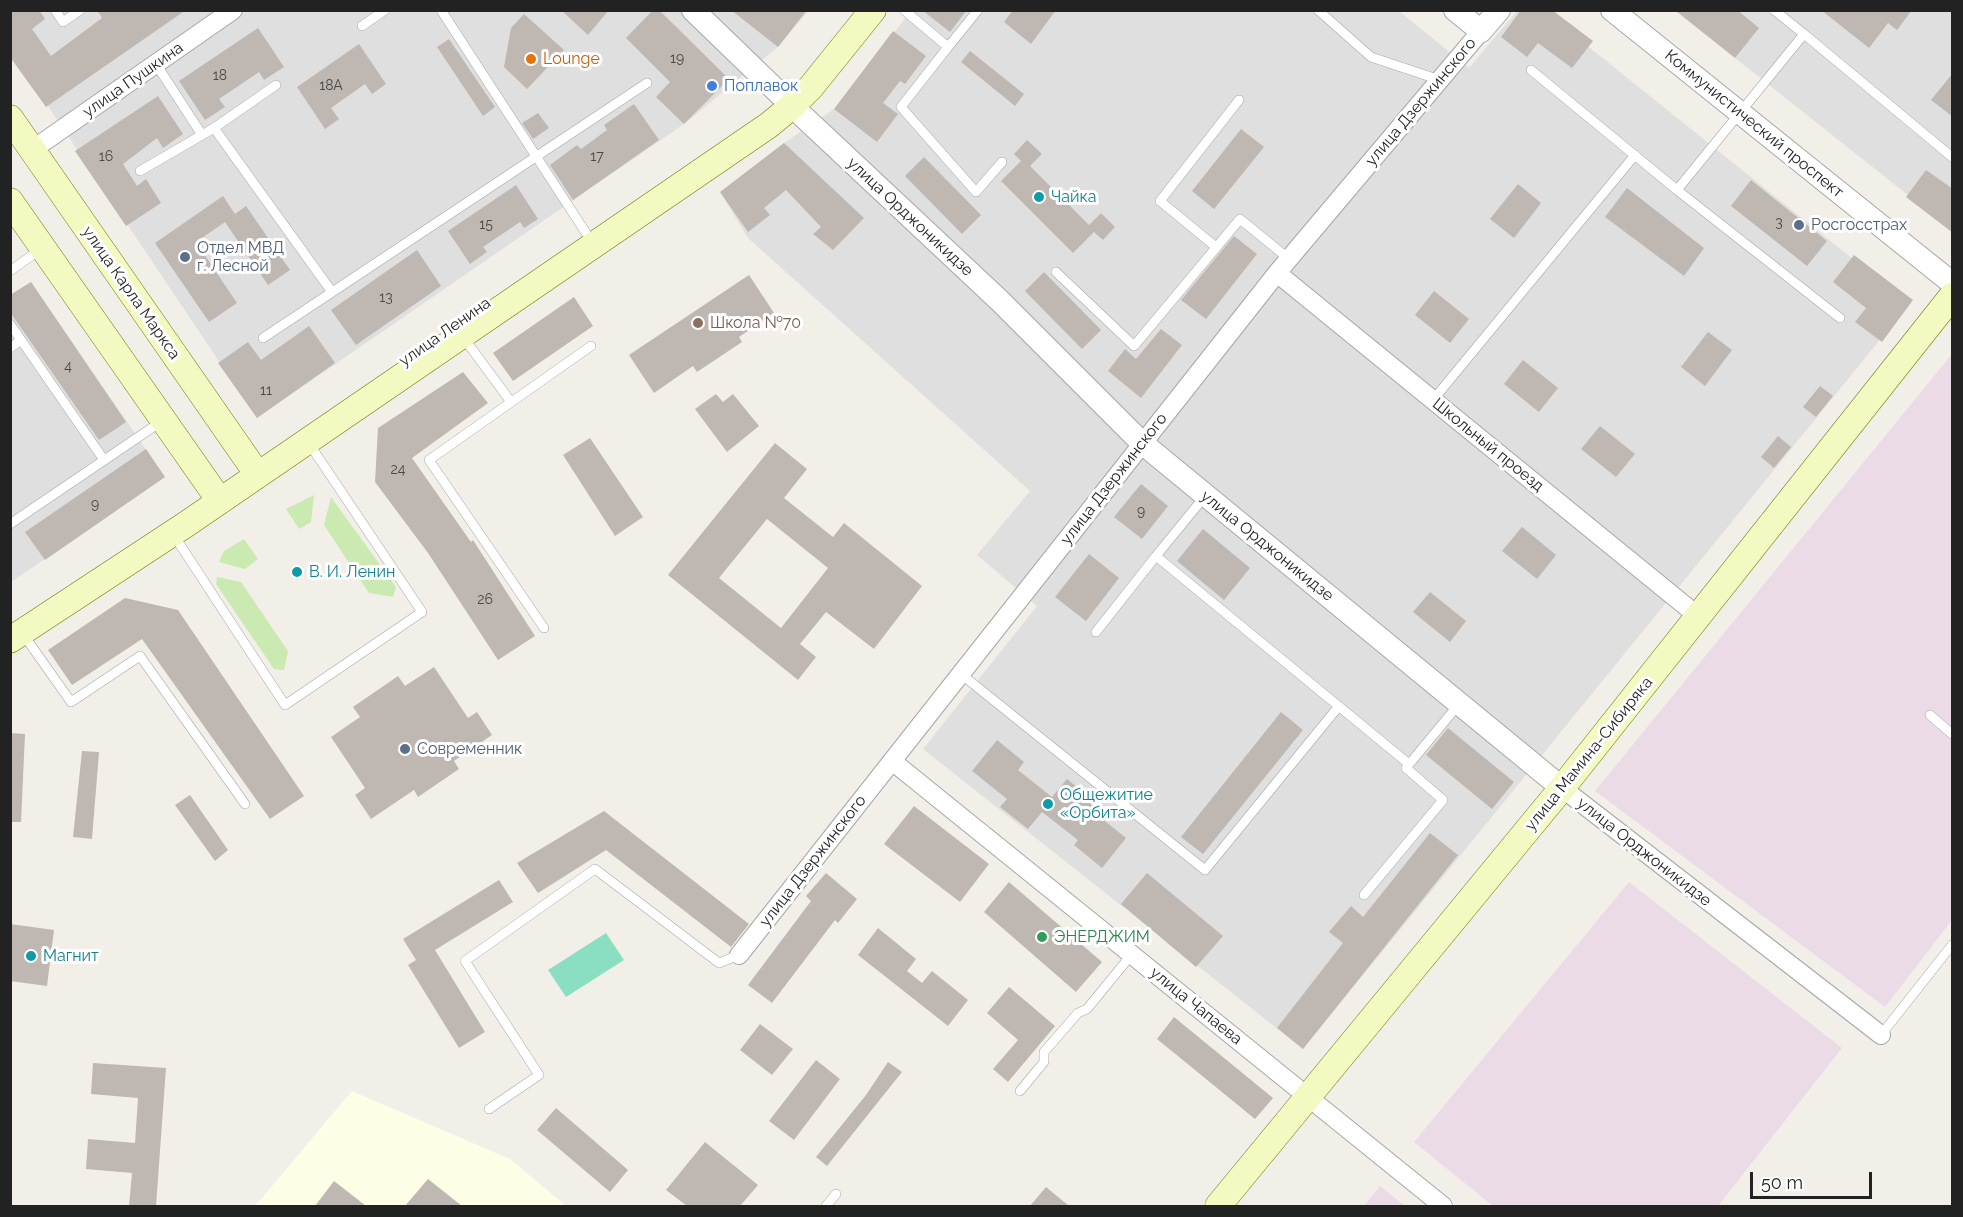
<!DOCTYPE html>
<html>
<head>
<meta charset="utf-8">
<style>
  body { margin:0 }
  #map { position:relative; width:1963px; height:1217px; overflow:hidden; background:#f2efe9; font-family:Raleway,sans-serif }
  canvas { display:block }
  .frame { position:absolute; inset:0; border:12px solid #222; pointer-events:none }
  .scale { position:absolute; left:1750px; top:1172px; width:122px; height:27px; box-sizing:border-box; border:3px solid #222; border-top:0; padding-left:8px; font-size:18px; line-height:21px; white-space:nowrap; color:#222; -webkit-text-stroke:4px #fff; paint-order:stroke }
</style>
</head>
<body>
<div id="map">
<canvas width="1963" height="1217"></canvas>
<div class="frame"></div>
<div class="scale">50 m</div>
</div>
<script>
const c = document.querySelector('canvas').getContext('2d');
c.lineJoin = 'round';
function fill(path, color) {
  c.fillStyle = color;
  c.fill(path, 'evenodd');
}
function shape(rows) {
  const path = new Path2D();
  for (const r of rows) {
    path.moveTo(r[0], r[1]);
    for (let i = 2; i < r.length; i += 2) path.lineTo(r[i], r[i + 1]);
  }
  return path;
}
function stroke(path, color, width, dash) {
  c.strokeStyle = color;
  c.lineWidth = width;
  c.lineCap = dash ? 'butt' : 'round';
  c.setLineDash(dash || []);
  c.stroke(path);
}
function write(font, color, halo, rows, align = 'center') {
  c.font = font + ' Raleway,sans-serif';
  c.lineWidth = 6;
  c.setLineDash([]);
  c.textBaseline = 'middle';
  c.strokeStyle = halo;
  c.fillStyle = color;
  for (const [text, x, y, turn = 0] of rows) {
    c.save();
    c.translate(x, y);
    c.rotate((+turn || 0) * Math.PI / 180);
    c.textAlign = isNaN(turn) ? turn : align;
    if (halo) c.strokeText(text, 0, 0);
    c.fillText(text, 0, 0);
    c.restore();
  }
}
const residential = shape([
  [10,11,808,11,778,47,684,124,257,418,11,51],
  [911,11,1399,11,1469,68,1517,11,1544,11,1909,304,1303,1049,923,749,1037,606,977,555,1030,491,748,238,720,192,784,143,834,109],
  [1675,11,1952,11,1952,230,1735,58],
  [31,282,165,477,11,582,11,295]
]);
const industrial = shape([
  [1952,354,1952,920,1885,1007,1595,791],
  [1629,882,1842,1048,1718,1206,1493,1206,1414,1142],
  [1380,1186,1405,1206,1364,1206]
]);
const education = shape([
  [352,1091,510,1159,566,1206,255,1206]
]);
const grass = shape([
  [314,495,311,522,299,529,286,509],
  [331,497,396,587,393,597,369,593,324,525],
  [244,539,258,559,245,569,219,562,224,551],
  [217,577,241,582,288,651,284,670,274,669,216,584]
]);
const pitch = shape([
  [606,933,624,960,566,997,548,970]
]);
const building = shape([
  [10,10,39,10,45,19,32,29,51,56,102,18,97,10,186,10,46,107,10,57],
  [561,10,609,10,588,35],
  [653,10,659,10,729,79,684,124,656,97,670,82,626,38],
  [731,10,807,10,778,47],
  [922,10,967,10,950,32],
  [1013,10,1056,10,1031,44,1004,22],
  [1521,10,1552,10,1593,41,1572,68,1538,43,1527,57,1501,37],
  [1675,10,1737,10,1759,28,1735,58],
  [1821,10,1912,10,1897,30,1888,23,1869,48],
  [524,14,564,50,527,89,504,67,511,28],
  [258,28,284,67,264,80,259,72,219,99,225,107,205,120,179,81],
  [893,31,926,56,905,84,900,81,883,103,898,114,877,142,834,109],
  [449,39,495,107,483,116,437,47],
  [359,44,386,84,372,94,365,84,331,108,339,119,325,129,297,87],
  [970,51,1024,94,1015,106,961,62],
  [1953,73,1953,117,1931,100],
  [158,96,183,134,163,148,157,138,123,164,137,186,146,179,161,203,126,226,75,151],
  [634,104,659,140,573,200,550,165,577,145,581,149,607,130,604,125],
  [538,113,549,128,533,139,522,123],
  [1241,129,1264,147,1214,209,1192,191],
  [1027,140,1042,154,1030,166,1089,225,1101,213,1115,227,1103,240,1094,232,1073,253,1001,181,1021,161,1014,154],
  [784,143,864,218,833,250,813,234,821,227,786,190,764,208,770,215,748,232,720,192],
  [924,157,981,215,962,234,905,176],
  [1926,170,1953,189,1953,233,1906,197],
  [1751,180,1827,241,1807,266,1731,206],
  [1518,184,1541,203,1514,238,1490,219],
  [516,185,538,219,524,228,520,222,483,247,487,252,470,264,448,231],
  [1627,188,1704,248,1684,276,1605,217],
  [223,196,235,214,246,206,290,270,268,285,225,222,196,242,237,303,209,322,155,243],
  [1234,236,1257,254,1206,319,1181,300],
  [417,250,441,286,356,345,331,310],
  [1854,255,1913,300,1882,342,1855,322,1866,308,1833,282],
  [1044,272,1101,330,1082,349,1025,291],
  [749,275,774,313,739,337,742,342,697,372,693,366,654,393,629,355],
  [31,282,126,422,99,440,10,312,10,295],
  [1434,291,1469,319,1450,343,1415,315],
  [574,297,593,326,513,381,493,353],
  [309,326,335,363,257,418,218,363,248,342,261,360],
  [1161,329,1182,345,1141,398,1108,371,1125,349,1136,359],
  [1708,332,1732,350,1705,386,1681,367],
  [1523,360,1558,388,1539,412,1504,384],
  [463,372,488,403,412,458,471,542,473,540,535,636,498,660,428,553,375,482,378,428],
  [1820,386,1833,396,1816,417,1803,407],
  [716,394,723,402,733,394,759,426,727,452,695,409],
  [1600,426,1635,454,1616,477,1581,449],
  [1778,436,1791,447,1774,468,1761,457],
  [590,438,643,517,615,536,563,455],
  [775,443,807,469,784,498,833,537,844,523,922,586,874,649,826,612,800,644,816,657,798,680,668,575],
  [767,519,828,568,781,628,719,578],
  [146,449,165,477,45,560,25,532],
  [1141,484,1168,506,1142,539,1114,517],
  [1522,527,1556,555,1537,579,1502,551],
  [1203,529,1250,568,1224,600,1177,561],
  [1089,554,1119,578,1086,621,1055,597],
  [1430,592,1466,621,1450,642,1413,612],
  [125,598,178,610,304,796,270,819,142,639,72,685,48,650],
  [434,667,468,718,477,712,492,735,454,761,459,769,418,797,414,790,371,819,355,795,365,788,331,737,360,717,353,707,398,676,405,686],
  [1281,712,1303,730,1203,854,1181,837],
  [1448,728,1514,782,1492,809,1426,755],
  [10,733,25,734,21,822,10,822],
  [997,740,1024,762,1018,770,1052,797,1067,779,1095,802,1090,809,1126,838,1102,868,1074,845,1078,840,1042,812,1028,829,1000,807,1007,799,972,771],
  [82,751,99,752,92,839,73,837],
  [190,795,228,850,215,861,175,805],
  [914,806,989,864,960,902,884,844],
  [604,811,749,924,731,947,606,850,538,893,517,863],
  [1430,833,1458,855,1303,1049,1277,1028,1343,943,1329,932,1351,906,1363,917],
  [826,873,857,899,838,923,835,920,772,1003,748,985,811,901,806,896],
  [1147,873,1223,936,1196,967,1121,904],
  [499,880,513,902,435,950,485,1032,459,1048,408,965,416,960,403,939],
  [1009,882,1102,962,1076,992,984,912],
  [10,924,54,930,47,986,10,981],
  [878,928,916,959,907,971,922,983,932,971,968,1000,948,1026,858,955],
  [1009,987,1055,1026,1008,1082,993,1069,1018,1040,987,1013],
  [1174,1017,1273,1098,1255,1119,1157,1039],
  [760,1024,793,1049,772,1075,740,1050],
  [816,1060,840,1079,794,1140,769,1121],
  [888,1062,902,1072,827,1166,816,1157,866,1095],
  [93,1063,166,1068,156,1206,129,1206,132,1173,86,1169,88,1139,135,1143,138,1098,91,1094],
  [556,1108,628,1170,610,1192,537,1130],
  [705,1142,758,1185,740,1206,687,1206,666,1190],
  [428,1179,462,1206,405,1206],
  [334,1181,366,1206,315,1206],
  [1046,1187,1069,1206,1030,1206]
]);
const service = shape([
  [55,10,63,22,80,10],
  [441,10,586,233],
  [904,10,948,47,901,107,976,192,1002,162],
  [1318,10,1371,57,1440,80],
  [1774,10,1804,34,1677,190,1840,318],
  [362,26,385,10],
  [1804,34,1952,157],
  [948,47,978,10],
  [156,64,202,135],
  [1531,70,1677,190],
  [276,85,214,128,332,292],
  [140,171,214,128],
  [1216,247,1160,201,1239,100],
  [10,271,41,249],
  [1056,272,1134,346,1240,219,1289,259],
  [10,324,104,460],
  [463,337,511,402],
  [263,338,647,83],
  [10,348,21,340],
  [1433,400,1635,155],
  [10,524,162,421],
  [173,534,285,705,422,612,308,442],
  [1156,556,1205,496],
  [544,628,429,460,591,346],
  [1096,632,1156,556,1409,764],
  [23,634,71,702,140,656,245,804],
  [961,674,1205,870,1339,706],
  [1930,715,1952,734],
  [1364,895,1443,800,1406,768,1459,704],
  [1881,1035,1952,945],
  [1020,1091,1044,1062,1044,1052,1078,1013,1087,1009,1132,954],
  [489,1109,539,1075,465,961,595,869,719,963,739,955],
  [826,1206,836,1194]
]);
const minor = shape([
  [32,150,233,10],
  [1277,273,1699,617],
  [892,761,1443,1206],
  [1562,788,1881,1035],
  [739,955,1277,273,1481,31]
]);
const tertiary = shape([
  [693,10,782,96],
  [1455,10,1481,31,1499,10],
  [1612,10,1952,283],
  [792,106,1000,301,1142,443,1562,788]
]);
const secondary = shape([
  [10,118,258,475],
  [10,201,220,501],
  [10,640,185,525,769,125,792,106,811,87,873,10],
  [1218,1206,1562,788,1952,296]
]);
const markers = [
  [531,59,6,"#e8710a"],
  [712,86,6,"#3f7fe0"],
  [1039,197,6,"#0f9aa8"],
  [1799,225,6,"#5c6f8a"],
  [185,257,6,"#5c6f8a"],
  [698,323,6,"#8d6e63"],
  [297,572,6,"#0f9aa8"],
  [405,749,6,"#5c6f8a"],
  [1048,804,6,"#0f9aa8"],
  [1042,937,6,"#2e9e5b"],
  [31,956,6,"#0f9aa8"]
];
const numberNames = [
  ["19",677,59],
  ["18",220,76],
  ["18А",331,86],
  ["16",106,157],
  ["17",597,157],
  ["3",1779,223],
  ["15",486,225],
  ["13",386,298],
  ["4",68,367],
  ["11",266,391],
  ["24",398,470],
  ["9",95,505],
  ["9",1141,512],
  ["26",485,600]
];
const foodNames = [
  ["Lounge",543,59]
];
const streetNames = [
  ["улица Пушкина",133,80,-35],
  ["улица Дзержинского",1421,102,-50],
  ["Коммунистический проспект",1754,124,39],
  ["улица Орджоникидзе",910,217,43],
  ["улица Карла Маркса",131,293,55],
  ["улица Ленина",445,332,-35],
  ["Школьный проезд",1488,445,39],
  ["улица Дзержинского",1114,479,-52],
  ["улица Орджоникидзе",1267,546,39],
  ["улица Мамина-Сибиряка",1589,754,-51],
  ["улица Орджоникидзе",1644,852,38],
  ["улица Дзержинского",813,861,-52],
  ["улица Чапаева",1196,1006,39]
];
const shopNames = [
  ["Поплавок",724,86]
];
const cultureNames = [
  ["Чайка",1051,197],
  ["В. И. Ленин",309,572],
  ["Общежитие",1060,795],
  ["«Орбита»",1060,813],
  ["Магнит",43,956]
];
const serviceNames = [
  ["Росгосстрах",1811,225],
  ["Отдел МВД",197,248],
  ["г. Лесной",197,266],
  ["Современник",417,749]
];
const educationNames = [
  ["Школа №70",710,323]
];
const leisureNames = [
  ["ЭНЕРДЖИМ",1054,937]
];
fill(residential, '#e0dfdf');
fill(industrial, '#ebdbe7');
fill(education, '#fdfee5');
fill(grass, '#caeab1');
fill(pitch, '#8adec2');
fill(building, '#bfb8b2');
stroke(service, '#a6a6a6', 10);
stroke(minor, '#a6a6a6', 20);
stroke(tertiary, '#a6a6a6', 24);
stroke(secondary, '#687a07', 27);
stroke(service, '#fff', 9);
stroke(minor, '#fff', 18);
stroke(tertiary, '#fff', 22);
stroke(secondary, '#f3f9c0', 26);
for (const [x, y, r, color] of markers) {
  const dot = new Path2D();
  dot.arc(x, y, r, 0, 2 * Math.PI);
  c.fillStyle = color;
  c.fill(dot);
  stroke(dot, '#fff', 2);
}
write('14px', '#494846', null, numberNames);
write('16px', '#c56008', '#fff', foodNames, 'left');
write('16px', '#222', '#fff', streetNames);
write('16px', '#366cbe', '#fff', shopNames, 'left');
write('16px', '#0d838f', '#fff', cultureNames, 'left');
write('16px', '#4e5e75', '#fff', serviceNames, 'left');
write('16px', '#785e54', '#fff', educationNames, 'left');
write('16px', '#27864d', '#fff', leisureNames, 'left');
</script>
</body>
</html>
